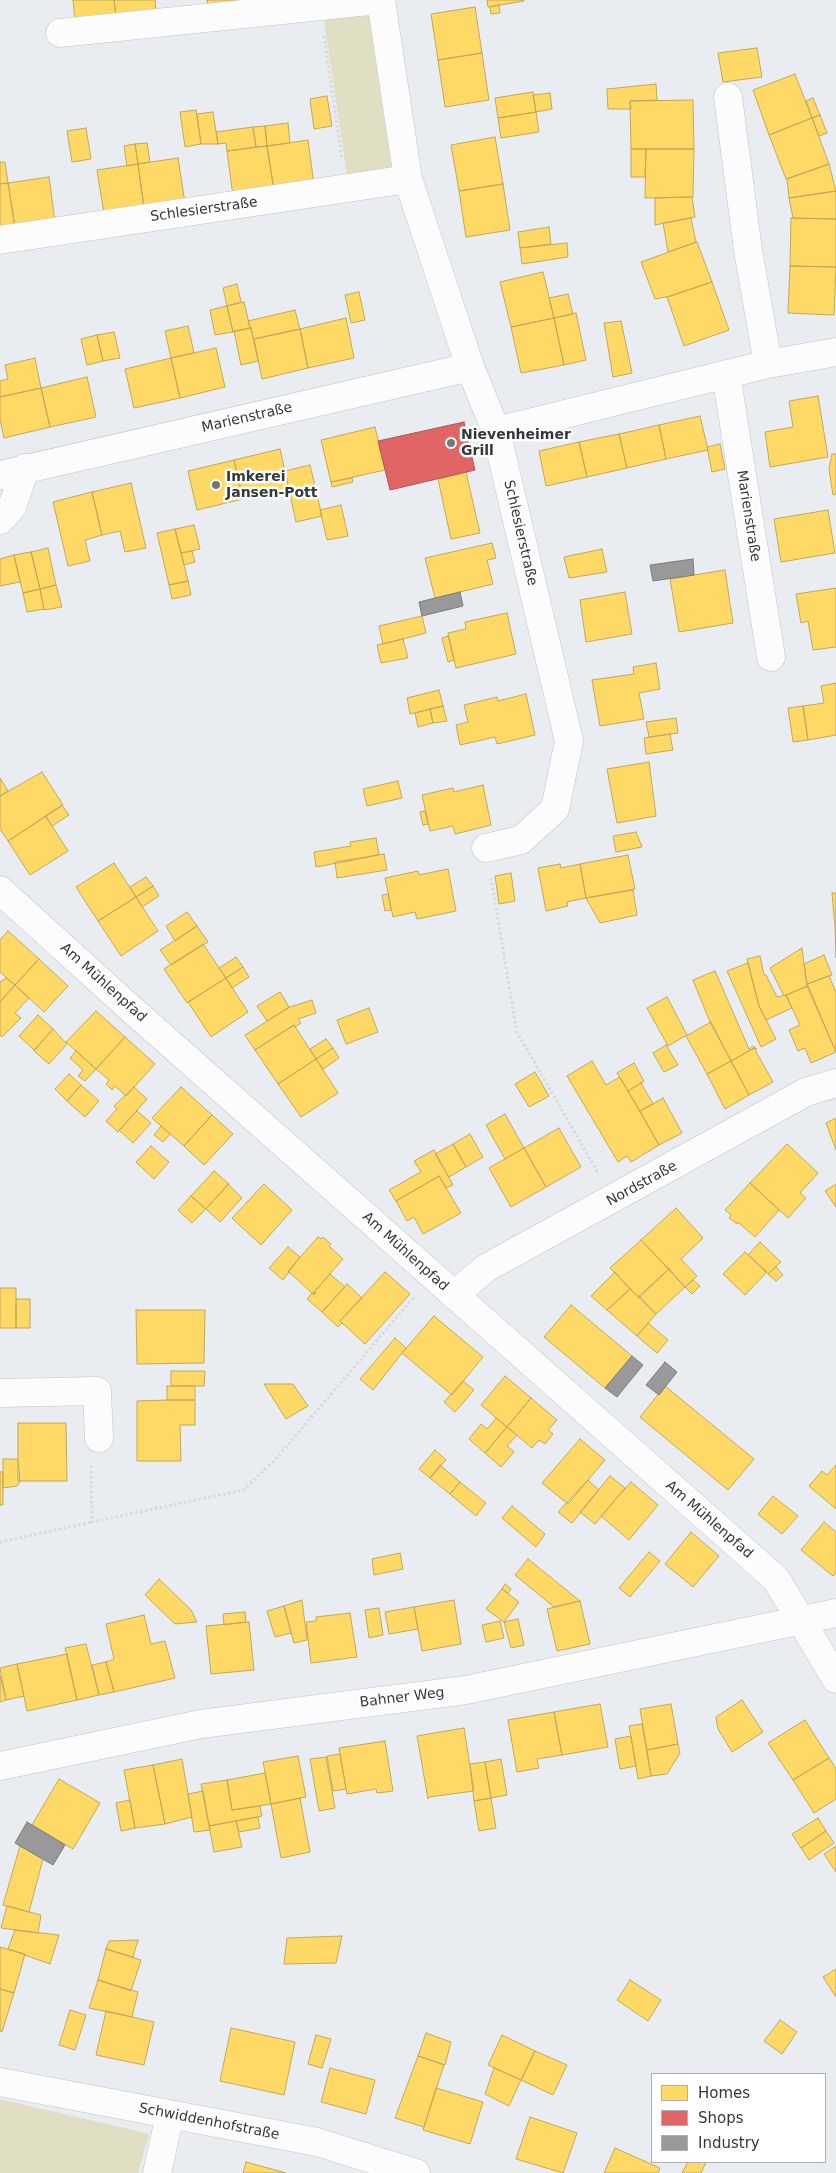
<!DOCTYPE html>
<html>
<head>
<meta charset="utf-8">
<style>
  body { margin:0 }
  #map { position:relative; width:836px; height:2173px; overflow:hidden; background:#e9edf2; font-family:"DejaVu Sans",sans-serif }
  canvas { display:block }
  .legend { position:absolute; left:651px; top:2073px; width:175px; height:90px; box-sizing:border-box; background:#fff; border:1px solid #aeafb0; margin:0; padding:6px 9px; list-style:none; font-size:15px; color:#34373a }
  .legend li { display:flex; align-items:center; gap:10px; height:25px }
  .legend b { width:25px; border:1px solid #aeafb0 }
</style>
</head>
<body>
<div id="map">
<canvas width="836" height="2173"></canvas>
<ul class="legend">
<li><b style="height:14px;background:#ffd966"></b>Homes</li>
<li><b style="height:14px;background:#e06666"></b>Shops</li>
<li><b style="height:14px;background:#999"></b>Industry</li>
</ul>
</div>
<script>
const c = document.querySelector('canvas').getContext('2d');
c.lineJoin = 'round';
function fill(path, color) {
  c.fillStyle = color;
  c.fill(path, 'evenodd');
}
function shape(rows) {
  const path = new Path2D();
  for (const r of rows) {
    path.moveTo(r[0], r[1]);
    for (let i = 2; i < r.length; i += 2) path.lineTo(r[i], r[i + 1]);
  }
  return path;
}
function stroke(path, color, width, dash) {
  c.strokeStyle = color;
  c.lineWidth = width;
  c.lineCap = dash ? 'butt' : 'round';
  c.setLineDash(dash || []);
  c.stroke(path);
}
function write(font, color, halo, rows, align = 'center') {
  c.font = font + ' "DejaVu Sans",sans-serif';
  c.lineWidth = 5;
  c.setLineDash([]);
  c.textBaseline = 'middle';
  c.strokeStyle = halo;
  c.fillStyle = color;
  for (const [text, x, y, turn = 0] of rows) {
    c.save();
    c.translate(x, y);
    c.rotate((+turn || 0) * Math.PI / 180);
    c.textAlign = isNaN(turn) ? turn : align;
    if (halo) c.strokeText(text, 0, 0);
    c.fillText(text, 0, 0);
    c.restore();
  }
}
const green = shape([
  [369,14,392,171,348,182,323,15],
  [0,2099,149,2134,138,2173,0,2173]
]);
const homes = shape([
  [73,0,114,0,116,16,75,20,73,0],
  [114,0,155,0,156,12,116,16,114,0],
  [207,0,248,0,208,6,207,0],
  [487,0,524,0,524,1,488,7,487,0],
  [499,5,500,13,491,14,490,7,499,5],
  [475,7,482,53,438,60,431,14,475,7],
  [757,48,762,77,723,82,718,53,757,48],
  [482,53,489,100,445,107,438,60,482,53],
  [795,74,812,118,769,135,753,90,795,74],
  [656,84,657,100,630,101,631,109,608,109,607,89,656,84],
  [533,92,536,112,498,118,495,98,533,92],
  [550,93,552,109,536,112,533,95,550,93],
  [327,96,332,126,314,129,310,99,327,96],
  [813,98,820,115,812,118,806,101,813,98],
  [693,100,694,149,631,149,630,101,693,100],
  [196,110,201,144,185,147,180,112,196,110],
  [213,112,218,144,201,144,197,114,213,112],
  [536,112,539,132,501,138,498,118,536,112],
  [820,115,827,133,819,136,812,118,820,115],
  [812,118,829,164,786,179,769,135,812,118],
  [288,123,290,143,267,146,265,126,288,123],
  [265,126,267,146,256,147,253,127,265,126],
  [253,127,256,147,227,151,226,143,218,144,216,132,253,127],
  [86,128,91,159,72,162,67,131,86,128],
  [495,137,503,184,459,191,451,145,495,137],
  [308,140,314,184,274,190,267,146,308,140],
  [147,143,150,162,138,164,135,144,147,143],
  [135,144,138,164,127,166,124,146,135,144],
  [267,146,274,190,233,196,227,151,267,146],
  [631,149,646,149,645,177,631,177,631,149],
  [646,149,694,149,693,197,645,198,646,149],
  [178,158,185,203,144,208,138,164,178,158],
  [0,162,5,162,8,183,0,184,0,162],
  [138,164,144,208,104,214,97,170,138,164],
  [829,164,836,191,789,198,787,179,829,164],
  [49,177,55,221,15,227,8,183,49,177],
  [8,183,15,227,0,229,0,184,8,183],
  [503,184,510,230,466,237,459,191,503,184],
  [836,191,836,219,793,218,789,198,836,191],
  [692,197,695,217,655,225,655,198,692,197],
  [691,218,696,242,668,252,663,223,691,218],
  [791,218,836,219,836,267,790,266,791,218],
  [549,227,551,244,520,248,518,232,549,227],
  [697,242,712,282,671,296,655,299,641,262,697,242],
  [567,243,568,257,522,264,520,248,567,243],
  [790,266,836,267,834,315,788,313,790,266],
  [543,272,554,318,511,327,500,282,543,272],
  [712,282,729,330,684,346,667,297,712,282],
  [237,284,241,302,227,306,223,288,237,284],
  [359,292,365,320,351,323,345,295,359,292],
  [568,294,573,314,554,318,549,298,568,294],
  [244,302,250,328,233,332,227,306,244,302],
  [227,306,233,332,215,335,210,310,227,306],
  [295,310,300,329,254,339,248,321,295,310],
  [576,313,586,360,564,365,554,318,576,313],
  [346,318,354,358,308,368,300,329,346,318],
  [554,318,564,365,521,373,511,327,554,318],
  [621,321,632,373,613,377,604,323,621,321],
  [188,326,194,353,171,358,165,331,188,326],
  [251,328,258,361,241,365,234,331,251,328],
  [300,329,308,368,262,379,254,339,300,329],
  [114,332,120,358,103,361,97,335,114,332],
  [97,335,103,361,87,365,81,339,97,335],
  [216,348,225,387,180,398,171,358,216,348],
  [35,358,41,388,0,397,0,381,8,379,5,365,35,358],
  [171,358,180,398,134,408,125,369,171,358],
  [87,377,96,417,50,427,41,388,87,377],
  [41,388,50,427,4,438,0,419,0,397,41,388],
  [818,396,828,457,770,467,765,432,793,427,789,401,818,396],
  [700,416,708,450,666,459,659,425,700,416],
  [659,425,666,459,627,468,619,434,659,425],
  [375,427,385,470,331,482,321,440,375,427],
  [619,434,627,468,587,477,579,442,619,434],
  [579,442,587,477,546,486,539,451,579,442],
  [720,444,725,469,712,472,707,447,720,444],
  [280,449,289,489,243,499,234,460,280,449],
  [832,454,836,454,836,494,833,495,829,469,832,454],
  [234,460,243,499,197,510,188,471,234,460],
  [310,465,322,516,296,522,285,471,310,465],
  [466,472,480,533,451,539,438,479,466,472],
  [352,478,353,482,332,487,331,482,352,478],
  [131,483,146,548,125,552,120,531,102,535,92,492,131,483],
  [92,492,102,535,85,540,90,561,68,566,53,502,92,492],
  [341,505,348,536,327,540,320,510,341,505],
  [828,510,835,553,781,562,774,519,828,510],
  [194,525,200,549,181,553,175,529,194,525],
  [175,529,188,581,169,585,157,533,175,529],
  [492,543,496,558,487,560,493,584,435,598,425,558,492,543],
  [48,548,56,585,40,589,31,552,48,548],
  [602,549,607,572,569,578,564,557,602,549],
  [192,551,195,562,184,565,181,553,192,551],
  [31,552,40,589,23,593,14,555,31,552],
  [14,555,20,582,0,586,0,559,14,555],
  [725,570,733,623,679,632,670,579,725,570],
  [188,581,191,595,172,599,169,585,188,581],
  [56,585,62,607,44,610,40,589,56,585],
  [836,588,836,647,813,650,808,621,801,623,796,594,836,588],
  [40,589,44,609,27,612,23,593,40,589],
  [625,592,632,634,586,642,580,600,625,592],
  [507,613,516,654,456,668,448,633,466,629,465,622,507,613],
  [422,616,426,633,383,644,379,626,422,616],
  [448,636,454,660,448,662,442,638,448,636],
  [403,639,408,658,381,663,377,645,403,639],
  [656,663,660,689,639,693,644,719,600,726,592,680,634,674,633,667,656,663],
  [836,683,836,735,808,740,803,706,824,703,821,686,836,683],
  [439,690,443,706,410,714,407,698,439,690],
  [526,694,535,735,497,744,495,737,460,745,456,725,468,722,464,705,497,697,498,701,526,694],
  [443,706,447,721,433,723,430,709,443,706],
  [803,706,808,740,793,742,788,708,803,706],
  [430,709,433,723,418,727,415,713,430,709],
  [676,718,678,733,649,737,646,722,676,718],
  [670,734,673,750,646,754,644,738,670,734],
  [649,762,656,816,617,823,607,769,649,762],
  [42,772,63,805,8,841,0,829,0,796,42,772],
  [0,778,8,791,0,796,0,778],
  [398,781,402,798,367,806,363,789,398,781],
  [483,785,491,825,455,834,453,826,430,831,422,795,453,788,454,792,483,785],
  [62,805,69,815,52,826,45,816,62,805],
  [425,811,428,824,423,825,420,812,425,811],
  [46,816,68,851,30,875,8,841,46,816],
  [636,832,642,847,616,852,613,836,636,832],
  [376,838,379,855,316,867,314,852,351,846,350,842,376,838],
  [384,854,387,870,337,878,335,862,384,854],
  [628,855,635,889,586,898,580,864,628,855],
  [114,863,136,897,98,921,76,887,114,863],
  [560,864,561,868,580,864,586,898,567,902,568,906,546,911,538,868,560,864],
  [448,869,456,911,417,919,415,912,393,917,385,878,418,871,419,875,448,869],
  [511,873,515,901,499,904,495,876,511,873],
  [146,877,153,886,136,897,130,887,146,877],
  [153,886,159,896,142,907,136,897,153,886],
  [633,890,637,915,600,923,586,898,633,890],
  [832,893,836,893,836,958,835,927,832,893],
  [388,894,391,910,385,911,382,895,388,894],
  [136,897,158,931,121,956,98,921,136,897],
  [187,912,197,926,175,941,166,926,187,912],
  [197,926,208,942,171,965,160,950,197,926],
  [8,931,39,959,15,985,0,972,0,940,8,931],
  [203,944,226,978,187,1003,164,969,203,944],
  [802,948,807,986,784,996,770,968,802,948],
  [824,955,832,975,807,984,804,964,824,955],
  [760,956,764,975,766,975,777,997,786,995,792,1008,766,1020,759,1006,747,959,760,956],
  [236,957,243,967,226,978,219,968,236,957],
  [39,959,68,986,44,1012,15,985,39,959],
  [748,963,759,1006,776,1039,761,1047,727,971,748,963],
  [243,967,249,977,232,988,226,978,243,967],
  [715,971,749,1049,753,1046,757,1049,754,1048,731,1061,710,1022,693,980,715,971],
  [829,976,836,992,836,1052,807,986,807,984,829,976],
  [6,978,15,985,0,1002,0,982,6,978],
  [226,978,248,1012,211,1037,188,1002,226,978],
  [15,985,29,998,15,1013,21,1018,2,1037,0,1035,0,1002,15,985],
  [808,986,836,1052,811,1063,805,1048,798,1051,789,1030,800,1025,786,995,808,986],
  [280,992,289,1007,267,1021,257,1006,280,992],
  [667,997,687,1035,668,1046,647,1008,667,997],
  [312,1000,316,1013,298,1019,301,1023,295,1027,294,1025,255,1050,245,1035,290,1007,312,1000],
  [369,1008,378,1032,346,1044,337,1020,369,1008],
  [96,1011,125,1037,96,1069,66,1042,96,1011],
  [38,1015,53,1029,34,1050,19,1036,38,1015],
  [711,1022,731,1061,707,1074,686,1036,711,1022],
  [294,1025,316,1059,278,1084,255,1050,294,1025],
  [53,1029,67,1044,49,1064,34,1051,53,1029],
  [125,1037,155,1064,126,1096,115,1086,112,1090,106,1084,109,1080,96,1069,125,1037],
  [326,1039,333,1048,316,1059,310,1049,326,1039],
  [666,1045,678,1065,664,1072,653,1053,666,1045],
  [333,1048,339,1058,323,1069,316,1059,333,1048],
  [754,1048,773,1082,749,1095,731,1061,754,1048],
  [76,1051,96,1069,85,1081,78,1076,83,1070,70,1058,76,1051],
  [316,1059,338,1093,301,1117,278,1084,316,1059],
  [592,1061,606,1085,620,1077,659,1145,631,1162,627,1156,618,1162,567,1076,592,1061],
  [731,1061,749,1095,725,1109,707,1074,731,1061],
  [634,1063,644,1081,628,1091,617,1073,634,1063],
  [535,1072,549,1096,529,1107,515,1084,535,1072],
  [69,1074,81,1085,67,1101,55,1089,69,1074],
  [641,1083,653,1104,640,1111,628,1091,641,1083],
  [81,1085,99,1101,85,1117,67,1101,81,1085],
  [134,1087,147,1099,118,1132,106,1121,117,1109,114,1106,134,1087],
  [181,1087,212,1115,184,1146,152,1118,181,1087],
  [663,1098,682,1133,659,1145,640,1111,663,1098],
  [137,1111,151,1123,133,1143,119,1130,137,1111],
  [505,1114,524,1148,505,1159,486,1125,505,1114],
  [212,1115,233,1134,204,1165,184,1146,212,1115],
  [836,1118,836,1150,826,1123,836,1118],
  [161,1126,170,1134,163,1142,154,1135,161,1126],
  [559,1128,581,1167,546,1187,524,1148,559,1128],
  [470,1134,483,1157,466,1167,453,1144,470,1134],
  [453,1144,466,1167,449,1177,435,1154,453,1144],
  [787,1144,818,1173,800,1193,806,1198,788,1218,750,1183,787,1144],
  [151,1146,169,1162,154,1179,136,1162,151,1146],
  [524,1148,546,1187,511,1207,489,1168,524,1148],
  [434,1150,453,1185,446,1188,439,1176,396,1201,389,1190,421,1172,414,1161,434,1150],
  [214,1171,229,1184,206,1209,191,1196,214,1171],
  [439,1176,461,1213,423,1234,414,1217,407,1221,396,1201,439,1176],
  [750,1183,779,1210,755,1237,738,1222,737,1224,729,1218,731,1215,725,1210,750,1183],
  [228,1184,242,1198,220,1222,206,1209,228,1184],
  [264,1184,292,1210,261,1245,232,1218,264,1184],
  [836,1184,836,1207,825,1191,836,1184],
  [191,1196,206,1209,192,1223,178,1210,191,1196],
  [676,1208,703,1238,681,1259,697,1276,685,1287,641,1240,676,1208],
  [318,1237,321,1239,323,1237,331,1244,329,1246,343,1259,314,1292,314,1295,288,1271,318,1237],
  [641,1240,669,1269,639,1298,610,1268,641,1240],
  [760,1242,781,1262,768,1274,748,1255,760,1242],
  [288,1247,300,1257,283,1280,269,1268,288,1247],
  [745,1252,767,1272,745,1295,723,1274,745,1252],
  [776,1267,783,1275,776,1281,768,1274,776,1267],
  [669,1269,685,1287,656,1314,639,1296,669,1269],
  [385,1272,410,1294,365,1344,340,1321,385,1272],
  [615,1272,630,1289,607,1310,591,1296,615,1272],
  [330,1274,345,1287,322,1312,307,1299,312,1293,316,1293,314,1292,330,1274],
  [693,1280,700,1286,692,1294,685,1287,693,1280],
  [347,1284,362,1298,340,1321,342,1323,338,1327,322,1312,347,1284],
  [0,1288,16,1288,16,1328,0,1328,0,1288],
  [630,1289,656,1314,637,1336,607,1310,630,1289],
  [16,1299,30,1299,30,1328,16,1328,16,1299],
  [571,1305,632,1356,605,1388,544,1337,571,1305],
  [136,1310,205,1310,204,1363,137,1364,136,1310],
  [434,1316,483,1357,452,1395,402,1353,434,1316],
  [648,1323,668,1340,657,1353,637,1336,648,1323],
  [395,1338,406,1348,373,1390,360,1379,395,1338],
  [171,1371,205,1371,204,1386,171,1386,171,1371],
  [505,1376,531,1398,507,1427,481,1405,505,1376],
  [463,1381,474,1390,455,1412,444,1402,463,1381],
  [264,1384,293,1384,308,1406,286,1419,264,1384],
  [167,1386,195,1386,195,1400,167,1400,167,1386],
  [665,1386,754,1459,728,1490,640,1417,665,1386],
  [531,1398,557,1420,548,1430,553,1434,545,1444,539,1440,532,1448,507,1427,531,1398],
  [167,1400,195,1400,195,1425,180,1425,181,1461,137,1461,137,1401,167,1400],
  [496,1418,507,1427,485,1453,469,1439,481,1424,487,1429,496,1418],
  [18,1423,66,1423,67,1481,18,1481,18,1423],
  [507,1427,517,1435,507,1446,514,1452,501,1467,485,1453,507,1427],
  [580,1439,605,1460,568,1504,542,1483,580,1439],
  [435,1450,446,1460,430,1478,419,1469,435,1450],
  [3,1459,18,1459,20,1482,17,1486,3,1488,3,1459],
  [440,1465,460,1482,450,1494,430,1478,440,1465],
  [836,1465,836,1509,809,1486,822,1471,827,1475,836,1465],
  [0,1472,3,1472,3,1505,0,1505,0,1472],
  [610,1476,625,1488,595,1524,580,1512,610,1476],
  [588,1480,599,1490,572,1523,558,1512,588,1480],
  [460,1482,486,1503,476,1516,450,1494,460,1482],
  [631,1482,658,1505,629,1540,601,1516,631,1482],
  [773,1496,798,1516,782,1534,758,1514,773,1496],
  [512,1506,545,1534,536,1547,502,1518,512,1506],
  [824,1522,836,1532,836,1573,833,1576,801,1550,824,1522],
  [691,1532,719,1556,693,1587,665,1564,691,1532],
  [649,1552,660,1561,630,1597,619,1588,649,1552],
  [400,1553,403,1569,374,1575,372,1559,400,1553],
  [528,1559,580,1601,554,1607,515,1575,528,1559],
  [159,1579,191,1610,197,1622,175,1624,145,1595,159,1579],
  [505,1584,511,1589,508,1593,502,1589,505,1584],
  [502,1589,519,1602,504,1622,486,1609,502,1589],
  [302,1600,307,1640,294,1643,284,1606,302,1600],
  [454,1600,461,1644,422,1651,414,1607,454,1600],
  [580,1601,590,1644,557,1651,547,1609,580,1601],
  [284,1606,291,1633,275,1637,267,1611,284,1606],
  [414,1607,418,1629,389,1634,385,1612,414,1607],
  [379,1608,383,1635,369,1638,365,1610,379,1608],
  [245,1612,246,1622,224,1625,223,1614,245,1612],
  [350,1613,357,1657,311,1663,306,1622,316,1621,316,1617,350,1613],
  [144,1615,151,1644,165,1641,175,1678,114,1692,106,1662,114,1659,106,1624,144,1615],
  [518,1619,524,1645,511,1648,504,1622,518,1619],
  [500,1621,504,1638,486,1642,482,1625,500,1621],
  [249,1622,254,1670,211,1674,206,1626,249,1622],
  [86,1644,99,1695,77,1700,65,1648,86,1644],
  [67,1654,77,1700,27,1711,17,1664,67,1654],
  [106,1662,114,1692,99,1695,92,1665,106,1662],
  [17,1664,24,1696,6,1700,0,1668,17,1664],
  [0,1676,6,1700,0,1702,0,1676],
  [742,1700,763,1732,732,1752,718,1729,716,1717,742,1700],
  [600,1704,608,1747,562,1755,554,1712,600,1704],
  [671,1704,678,1744,647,1750,640,1709,671,1704],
  [554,1712,562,1755,537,1759,539,1768,517,1772,508,1720,554,1712],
  [805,1720,829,1758,793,1780,768,1743,805,1720],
  [642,1724,651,1776,638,1779,629,1726,642,1724],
  [464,1728,474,1791,429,1797,428,1799,417,1736,464,1728],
  [631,1736,636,1766,620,1769,615,1739,631,1736],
  [385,1741,393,1791,377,1793,376,1789,347,1794,339,1748,385,1741],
  [678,1744,680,1753,667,1774,651,1776,647,1750,678,1744],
  [340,1754,346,1789,333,1791,327,1756,340,1754],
  [298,1756,306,1797,271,1804,263,1762,298,1756],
  [326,1757,335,1808,319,1811,310,1759,326,1757],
  [829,1758,836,1769,836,1799,814,1813,793,1780,829,1758],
  [182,1759,192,1817,165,1824,153,1765,182,1759],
  [501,1759,507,1795,491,1798,485,1762,501,1759],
  [485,1762,491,1798,474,1801,470,1764,485,1762],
  [153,1765,165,1824,135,1828,124,1770,153,1765],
  [265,1773,271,1804,232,1810,227,1780,265,1773],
  [59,1779,100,1803,73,1849,32,1825,59,1779],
  [227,1780,232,1810,260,1806,262,1816,209,1826,201,1784,227,1780],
  [203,1791,210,1830,194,1832,188,1794,203,1791],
  [300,1798,310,1852,281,1858,271,1804,300,1798],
  [491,1798,496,1828,479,1831,474,1801,491,1798],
  [130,1800,135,1828,121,1831,116,1803,130,1800],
  [258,1817,260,1828,239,1832,236,1821,258,1817],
  [818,1818,826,1831,801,1848,792,1834,818,1818],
  [236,1821,242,1847,214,1852,209,1826,236,1821],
  [826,1831,834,1843,809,1860,801,1848,826,1831],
  [20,1846,43,1859,29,1912,3,1905,20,1846],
  [836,1846,836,1872,824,1854,836,1846],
  [7,1906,41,1915,38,1933,1,1928,7,1906],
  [15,1930,59,1935,50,1964,8,1949,15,1930],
  [342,1936,336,1963,284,1964,287,1938,342,1936],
  [138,1940,133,1957,106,1949,109,1941,138,1940],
  [0,1947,25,1954,14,1993,0,1989,0,1947],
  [106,1949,141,1960,131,1991,98,1980,106,1949],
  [836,1969,836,1997,823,1977,836,1969],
  [98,1980,138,1992,132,2017,89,2008,98,1980],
  [630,1980,661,2000,648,2021,617,2000,630,1980],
  [0,1989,14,1993,2,2032,0,2031,0,1989],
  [70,2010,86,2015,75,2050,59,2045,70,2010],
  [106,2011,154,2022,144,2065,96,2055,106,2011],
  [780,2020,797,2032,782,2054,764,2041,780,2020],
  [231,2028,295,2042,284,2095,220,2081,231,2028],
  [426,2033,451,2042,445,2065,418,2056,426,2033],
  [316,2035,331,2039,322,2068,308,2064,316,2035],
  [502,2035,535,2051,521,2080,488,2065,502,2035],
  [535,2051,567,2065,553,2095,521,2080,535,2051],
  [418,2056,444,2065,424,2127,395,2118,418,2056],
  [330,2068,375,2080,366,2114,321,2102,330,2068],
  [494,2068,521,2080,509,2106,485,2094,494,2068],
  [436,2088,483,2102,470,2144,423,2130,436,2088],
  [530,2117,577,2133,563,2173,516,2159,530,2117],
  [615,2148,660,2168,658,2173,604,2173,615,2148],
  [246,2162,286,2173,243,2173,246,2162],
  [688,2162,706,2162,701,2173,682,2173,688,2162]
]);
const shops = shape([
  [464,422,475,470,390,490,378,441,464,422]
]);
const industry = shape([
  [693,559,694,575,653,581,650,565,693,559],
  [460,592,463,606,422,616,419,602,460,592],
  [632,1356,643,1365,617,1397,605,1388,632,1356],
  [665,1362,677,1372,659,1395,646,1385,665,1362],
  [27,1822,65,1845,53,1865,15,1843,27,1822]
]);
const path = shape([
  [324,36,342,159],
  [491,878,517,1032,598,1173],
  [91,1466,92,1522,243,1490,274,1461,414,1297],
  [0,1542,92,1522]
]);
const minor = shape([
  [381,0,408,179,470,367,496,431,569,741,555,809,521,840,486,848],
  [60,33,379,0],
  [728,97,748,250,768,364],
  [0,240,408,179],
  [726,374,771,657],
  [496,431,768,364,836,352],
  [0,475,470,367],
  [0,520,12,507,25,468],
  [0,890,130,1008,776,1579,836,1679],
  [454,1295,486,1268,806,1092,836,1083],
  [0,1393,97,1391,99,1438],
  [0,1766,201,1724,466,1690,836,1613],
  [0,2082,317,2142,416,2173],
  [157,2173,170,2115]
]);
const markers = [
  [451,443,5,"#73777a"],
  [216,485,5,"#73777a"]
];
const streetNames = [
  ["Schlesierstraße",204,210,-8],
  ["Marienstraße",247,418,-13],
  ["Marienstraße",748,516,81],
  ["Schlesierstraße",520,533,77],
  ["Am Mühlenpfad",103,983,42],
  ["Nordstraße",642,1184,-29],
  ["Am Mühlenpfad",405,1252,42],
  ["Am Mühlenpfad",709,1520,41],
  ["Bahner Weg",402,1698,-7],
  ["Schwiddenhofstraße",209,2122,11]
];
const poiNames = [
  ["Nievenheimer",461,435],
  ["Grill",461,451],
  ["Imkerei",226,477],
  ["Jansen-Pott",226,493]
];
fill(green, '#e1dfc3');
fill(homes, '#ffd966');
stroke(homes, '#c2a859', 1);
fill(shops, '#e06666');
stroke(shops, '#ac5859', 1);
fill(industry, '#999');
stroke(industry, '#7b7c7c', 1);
stroke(minor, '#bfc3c7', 29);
stroke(path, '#d9d9db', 3, [2.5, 2.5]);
stroke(minor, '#fcfcfd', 28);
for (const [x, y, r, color] of markers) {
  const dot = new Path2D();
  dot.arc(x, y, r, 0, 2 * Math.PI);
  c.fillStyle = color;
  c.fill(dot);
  stroke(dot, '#fff', 2);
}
write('14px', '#34373a', '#fff', streetNames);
write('bold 14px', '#34373a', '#fff', poiNames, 'left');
</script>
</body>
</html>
